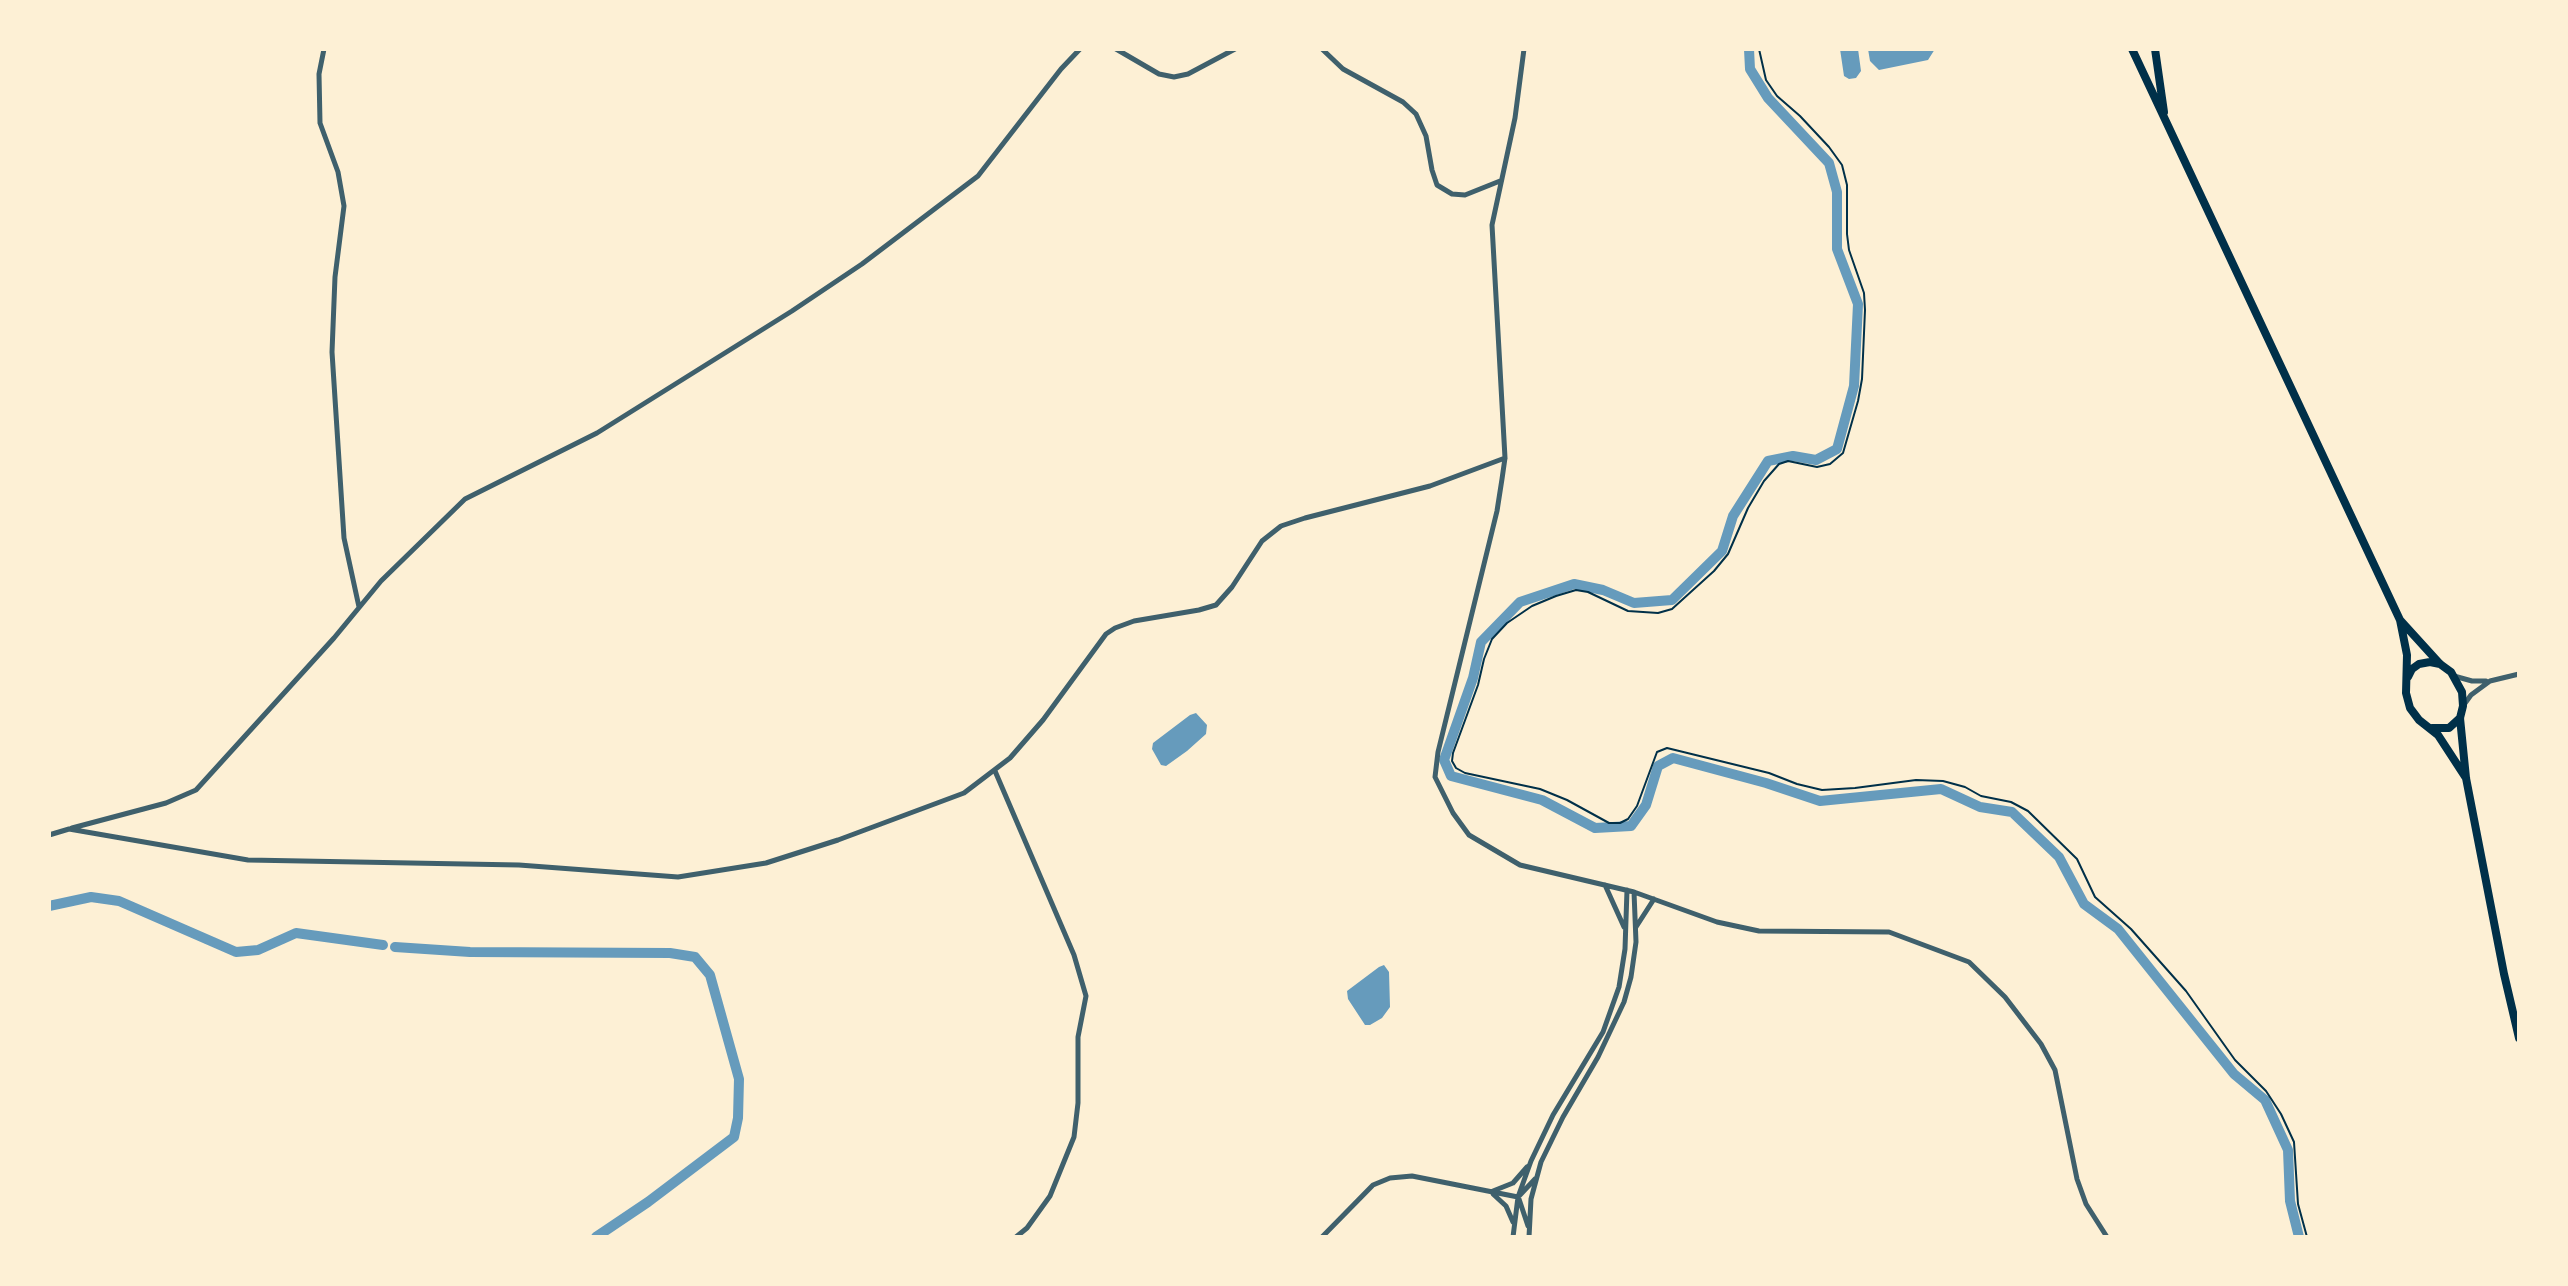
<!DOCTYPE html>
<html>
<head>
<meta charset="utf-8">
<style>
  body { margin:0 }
  #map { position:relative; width:2568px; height:1286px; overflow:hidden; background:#fdf0d5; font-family:"Titillium Web",sans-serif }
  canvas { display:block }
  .frame { position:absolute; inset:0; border:51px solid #fdf0d5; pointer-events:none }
</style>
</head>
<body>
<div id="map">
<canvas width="2568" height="1286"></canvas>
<div class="frame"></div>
</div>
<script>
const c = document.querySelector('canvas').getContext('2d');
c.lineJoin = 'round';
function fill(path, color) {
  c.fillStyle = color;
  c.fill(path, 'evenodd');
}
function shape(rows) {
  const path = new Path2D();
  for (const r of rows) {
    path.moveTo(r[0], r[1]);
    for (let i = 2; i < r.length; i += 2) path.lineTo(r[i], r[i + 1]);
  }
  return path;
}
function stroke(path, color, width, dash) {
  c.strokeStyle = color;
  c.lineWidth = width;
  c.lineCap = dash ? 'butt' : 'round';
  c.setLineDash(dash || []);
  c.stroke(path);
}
const water = shape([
  [1840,49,1858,49,1861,71,1856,78,1849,79,1844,76],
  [1868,49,1935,49,1928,60,1879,70,1870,61],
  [1196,713,1207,725,1206,734,1187,751,1166,766,1161,765,1152,749,1153,743,1190,715],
  [1384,965,1389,972,1390,1007,1382,1018,1370,1025,1365,1025,1348,999,1347,991,1379,967]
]);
const canal = shape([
  [1749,49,1750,69,1768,98,1829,163,1837,192,1837,249,1858,304,1854,386,1837,449,1816,460,1793,456,1768,461,1733,516,1722,551,1672,600,1634,603,1603,590,1574,584,1520,602,1481,642,1473,678,1444,760,1451,776,1542,800,1595,828,1631,826,1646,805,1658,766,1673,758,1766,783,1820,801,1941,789,1980,807,2012,812,2059,857,2084,904,2118,929,2234,1074,2265,1100,2288,1150,2290,1201,2299,1237],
  [49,906,91,897,119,901,236,952,258,950,296,933,383,945],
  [395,947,470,952,670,953,695,957,710,975,739,1079,738,1118,734,1137,648,1202,596,1237]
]);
const path = shape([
  [1759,49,1766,80,1777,96,1800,116,1829,147,1842,165,1847,185,1847,234,1849,250,1864,293,1865,310,1862,379,1858,401,1843,453,1830,464,1817,467,1788,461,1779,464,1764,481,1748,508,1728,554,1714,571,1672,609,1658,613,1628,611,1588,592,1576,590,1556,596,1532,606,1507,623,1492,639,1484,659,1478,685,1453,753,1452,761,1456,768,1465,773,1540,789,1567,800,1609,823,1620,823,1628,819,1637,806,1657,752,1667,748,1769,773,1797,784,1822,790,1855,788,1916,780,1943,781,1965,787,1981,796,2011,802,2028,811,2077,859,2095,897,2131,929,2186,991,2235,1060,2266,1091,2281,1114,2294,1142,2298,1204,2307,1237]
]);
const minor = shape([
  [324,49,319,74,320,123,338,172,344,206,335,277,332,352,344,538,359,607],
  [1116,49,1159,74,1174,77,1188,74,1235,49],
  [1322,49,1343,69,1403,102,1416,114,1426,136,1432,170,1437,185,1452,194,1465,195,1500,181],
  [1524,49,1515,118,1492,225,1505,458,1502,479,1497,511,1438,752,1435,777,1453,813,1469,835,1520,865,1634,892,1717,922,1759,931,1889,932,1969,962,2005,997,2041,1044,2055,1070,2077,1179,2086,1204,2107,1237],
  [2454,676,2472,681,2486,681],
  [2463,706,2471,695,2490,681,2519,674],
  [995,771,1074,955,1086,996,1078,1037,1078,1103,1074,1137,1050,1196,1027,1228,1016,1237],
  [72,828,166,803,196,790,334,638,381,581,465,499,597,433,792,311,862,264,978,176,1061,69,1080,49],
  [49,835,69,829,248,860,519,865,678,877,766,863,838,840,964,793,1010,758,1043,720,1106,634,1115,628,1134,621,1199,610,1216,605,1232,587,1262,541,1281,526,1305,518,1430,486,1505,458],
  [1605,885,1624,927],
  [1636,927,1654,899],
  [1493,1191,1513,1183,1527,1167],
  [1493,1194,1506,1206,1513,1222],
  [1520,1195,1535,1179],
  [1519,1199,1528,1226],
  [1322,1237,1373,1185,1390,1178,1412,1176,1518,1197],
  [1513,1237,1518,1197,1531,1161,1553,1115,1603,1032,1619,987,1625,949,1627,890],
  [1529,1237,1531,1199,1541,1162,1563,1117,1598,1057,1624,1002,1631,977,1636,942,1634,892]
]);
const primary = shape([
  [2132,49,2400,620,2407,655,2406,693,2410,708,2419,720,2438,735,2466,778],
  [2155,49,2164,112],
  [2400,620,2440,664,2451,672,2462,692,2463,706,2460,718,2466,778,2504,974,2519,1038],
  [2408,677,2412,669,2419,664,2430,662,2440,664],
  [2432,728,2449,728,2460,718]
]);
fill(water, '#669bbc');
stroke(canal, '#669bbc', 10);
stroke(path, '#003049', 2);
stroke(minor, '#3f606c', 5);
stroke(primary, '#003049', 8);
</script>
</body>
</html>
